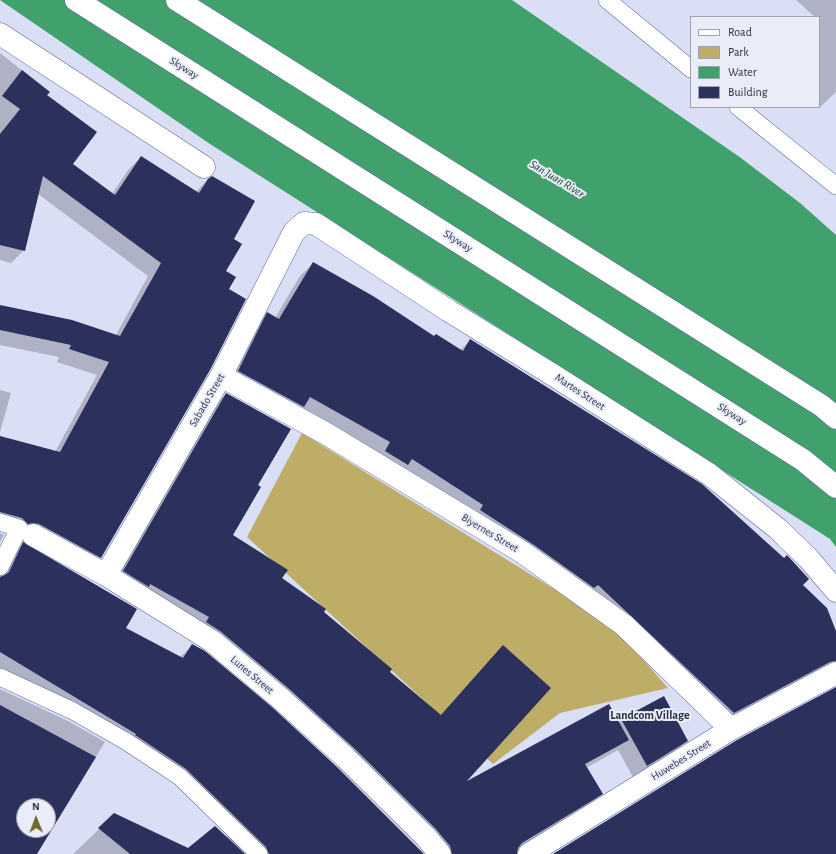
<!DOCTYPE html>
<html>
<head>
<meta charset="utf-8">
<style>
  body { margin:0 }
  #map { position:relative; width:836px; height:854px; overflow:hidden; background:#dadff6; font-family:"Alegreya Sans",sans-serif }
  canvas { display:block }
  .legend { position:absolute; left:690px; top:16px; width:130px; height:92px; box-sizing:border-box; background:#eaedf8; border:1px solid #9ea1b0; margin:0; padding:5px 7px; list-style:none; font-size:12px; color:#2b2f44 }
  .legend li { display:flex; align-items:center; gap:8px; height:20px }
  .legend b { width:20px; border:1px solid #9ea1b0 }
  .north { position:absolute; left:16px; top:798px; width:40px; height:40px; box-sizing:border-box; background:#eaedf8; border:1px solid #9ea1b0; border-radius:50%; rotate:359deg; font-size:11px; font-weight:700; line-height:16px; text-align:center; color:#2b2f44 }
  .north::after { content:''; display:block; margin:auto; width:14px; height:18px; background:#726633; clip-path:polygon(50% 0,100% 100%,50% 72%,0 100%) }
</style>
</head>
<body>
<div id="map">
<canvas width="836" height="854"></canvas>
<ul class="legend">
<li><b style="height:5px;background:#fff"></b>Road</li>
<li><b style="height:11px;background:#bead67"></b>Park</li>
<li><b style="height:11px;background:#41a16c"></b>Water</li>
<li><b style="height:11px;background:#2b305c"></b>Building</li>
</ul>
<div class="north">N</div>
</div>
<script>
const c = document.querySelector('canvas').getContext('2d');
c.lineJoin = 'round';
function fill(path, color) {
  c.fillStyle = color;
  c.fill(path, 'evenodd');
}
function shape(rows) {
  const path = new Path2D();
  for (const r of rows) {
    path.moveTo(r[0], r[1]);
    for (let i = 2; i < r.length; i += 2) path.lineTo(r[i], r[i + 1]);
  }
  return path;
}
function stroke(path, color, width, dash) {
  c.strokeStyle = color;
  c.lineWidth = width;
  c.lineCap = dash ? 'butt' : 'round';
  c.setLineDash(dash || []);
  c.stroke(path);
}
function write(font, color, halo, rows, align = 'center') {
  c.font = font + ' "Alegreya Sans",sans-serif';
  c.lineWidth = 4;
  c.setLineDash([]);
  c.textBaseline = 'middle';
  c.strokeStyle = halo;
  c.fillStyle = color;
  for (const [text, x, y, turn = 0] of rows) {
    c.save();
    c.translate(x, y);
    c.rotate((+turn || 0) * Math.PI / 180);
    c.textAlign = isNaN(turn) ? turn : align;
    if (halo) c.strokeText(text, 0, 0);
    c.fillText(text, 0, 0);
    c.restore();
  }
}
const green = shape([
  [302,433,614,626,668,688,560,713,493,764,247,537]
]);
const water = shape([
  [0,0,512,0,741,158,800,203,836,235,836,547,830,539,210,144]
]);
const shadow = shape([
  [796,0,836,0,836,92,820,107,819,17,815,17],
  [0,53,49,92,46,96,72,164,112,194,128,170,141,157,196,192,208,179,232,239,225,272,100,558,88,570,26,537,0,529,0,437,55,452,97,375,57,362,59,357,0,345,0,306,116,335,148,276,38,194,24,250,11,263,0,260],
  [313,263,434,337,460,350,471,340,802,585,836,657,836,664,720,726,584,597,225,384,255,326,268,313,275,318,300,276],
  [0,390,11,393,0,432],
  [226,394,257,486,232,536,322,612,440,716,491,659,463,784,618,723,622,720,687,741,673,754,634,779,618,750,586,768,601,794,589,806,516,851,516,854,433,854,422,841,207,644,111,584,213,407],
  [0,533,4,535,0,542],
  [23,544,125,628,180,657,193,645,423,854,73,854,114,815,188,849,228,836,173,781,119,746,65,715,0,686,0,576,11,556],
  [0,689,68,721,105,742,36,854,0,854],
  [24,806,48,806,48,830,24,830]
]);
const building = shape([
  [22,70,50,92,47,95,97,132,73,164,115,195,141,156,199,193,208,179,212,176,255,201,234,239,242,244,226,271,236,277,229,289,246,299,210,370,101,558,39,524,33,523,28,524,22,518,0,512,0,436,60,452,109,362,69,349,71,345,0,330,0,305,72,320,120,336,161,263,43,176,25,251,0,245,0,134,20,109,2,96],
  [313,262,373,296,434,336,436,334,463,351,470,339,702,484,784,558,787,555,809,579,803,585,827,608,836,631,836,661,830,662,734,713,598,585,594,588,534,545,480,510,483,505,412,459,408,465,385,451,390,442,310,397,304,407,238,371,267,312,279,319],
  [226,393,291,429,258,485,261,487,233,535,288,570,282,578,326,609,324,612,392,669,390,672,441,715,503,645,551,688,467,781,609,704,629,740,585,764,603,794,522,843,518,848,517,854,452,854,450,846,435,828,355,749,288,688,220,631,206,622,209,617,150,584,149,587,123,571],
  [23,542,137,609,126,628,183,658,192,644,205,651,272,707,337,767,424,854,269,854,266,847,186,769,135,735,136,734,0,652,0,577,5,575,9,572],
  [836,687,836,854,553,854,737,740],
  [664,696,688,741,647,766,621,719],
  [0,705,96,757,37,854,0,854],
  [24,806,48,806,48,830,24,830],
  [114,813,188,848,215,826,245,854,130,854,98,828]
]);
const lane = shape([
  [607,0,691,69],
  [738,107,836,186],
  [0,522,19,528,0,567],
  [0,677,73,711,127,742,180,777,259,854]
]);
const street = shape([
  [0,34,204,167],
  [221,376,325,433,522,552,624,625,731,729],
  [33,535,106,575,212,641,280,698,346,758,426,837,440,854],
  [106,575,221,376,294,232,304,223,316,224,449,311,553,375,709,474,778,529,809,559,836,591],
  [529,854,731,729,836,673]
]);
const highway = shape([
  [76,0,803,460,836,487],
  [177,0,822,406,836,418]
]);
const streetNames = [
  ["Skyway",184,68,32],
  ["Skyway",458,241,32],
  ["Martes Street",580,392,33],
  ["Sabado Street",207,400,-60],
  ["Skyway",732,414,32],
  ["Biyernes Street",490,533,31],
  ["Lunes Street",252,675,40],
  ["Huwebes Street",681,760,-32]
];
const waterNames = [
  ["San Juan River",557,179,31]
];
const neighbourhoodNames = [
  ["Landcom Village",650,715]
];
fill(green, '#bead67');
fill(water, '#41a16c');
fill(shadow, '#0003');
fill(building, '#2b305c');
stroke(lane, '#5d6596', 18);
stroke(street, '#5d6596', 23);
stroke(highway, '#5d6596', 23);
stroke(lane, '#fff', 17);
stroke(street, '#fff', 22);
stroke(highway, '#fff', 22);
write('11px', '#2b2f44', '#eaedf8', streetNames);
write('italic 12px', '#1c442d', '#eaedf8', waterNames);
write('bold 12px', '#2b2f44', '#eaedf8', neighbourhoodNames);
</script>
</body>
</html>
